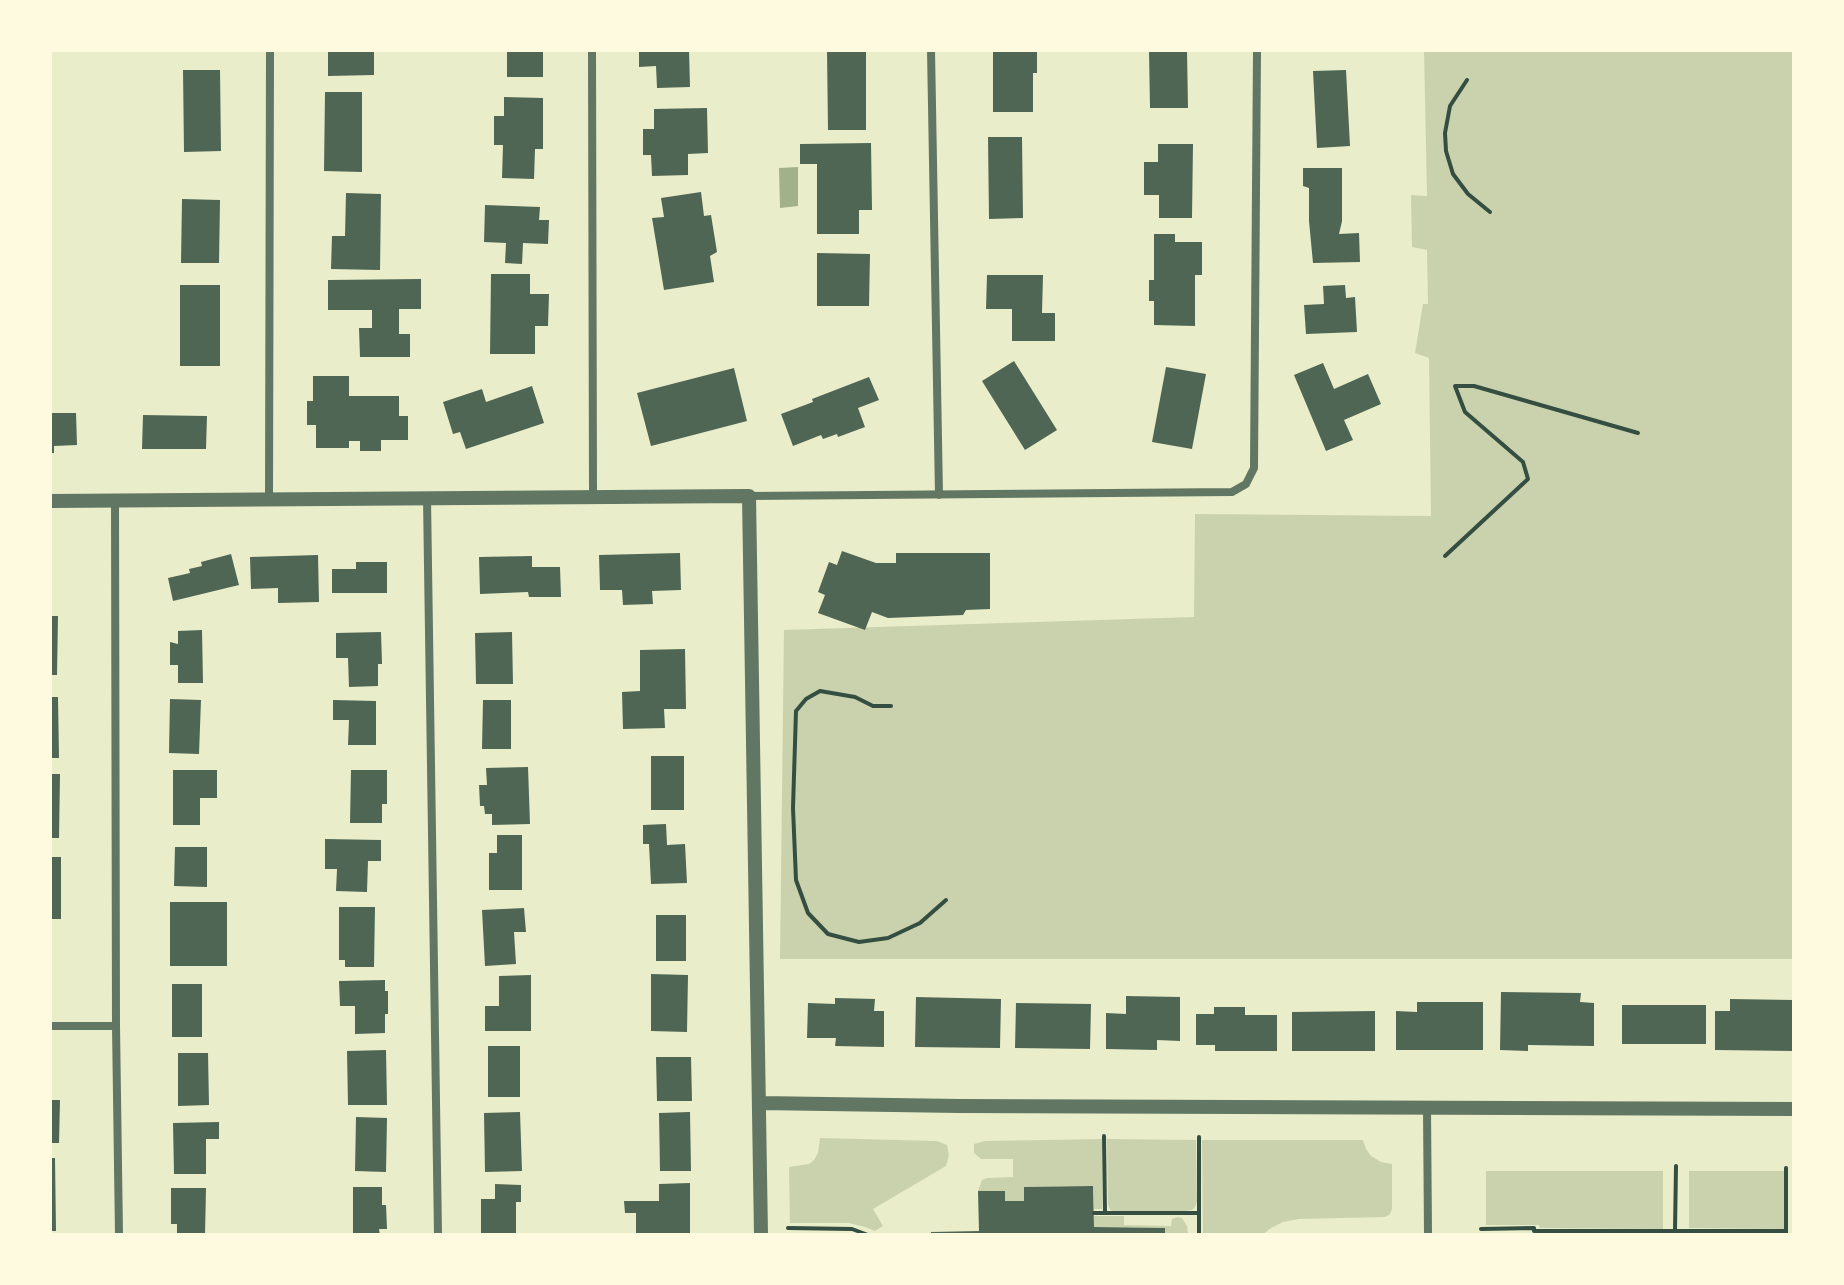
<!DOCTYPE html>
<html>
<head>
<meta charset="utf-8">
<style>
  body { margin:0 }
  #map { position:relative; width:1844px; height:1285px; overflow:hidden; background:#e9edc9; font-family:"Crimson Pro",serif }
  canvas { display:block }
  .frame { position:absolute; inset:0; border:52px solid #fefae0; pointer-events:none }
</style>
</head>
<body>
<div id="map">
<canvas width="1844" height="1285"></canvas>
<div class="frame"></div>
</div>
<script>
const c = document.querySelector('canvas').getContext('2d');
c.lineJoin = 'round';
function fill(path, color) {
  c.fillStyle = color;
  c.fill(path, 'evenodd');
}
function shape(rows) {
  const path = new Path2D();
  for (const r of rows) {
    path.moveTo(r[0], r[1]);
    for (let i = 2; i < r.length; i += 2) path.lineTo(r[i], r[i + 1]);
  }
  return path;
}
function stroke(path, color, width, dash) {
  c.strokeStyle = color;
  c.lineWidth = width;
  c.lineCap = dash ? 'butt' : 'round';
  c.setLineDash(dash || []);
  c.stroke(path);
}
const green = shape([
  [1424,50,1794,50,1794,959,780,959,784,630,1194,617,1195,514,1431,516,1429,358,1415,353,1423,304,1428,304,1427,250,1412,247,1411,195,1427,196],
  [820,1138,937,1141,947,1145,949,1155,946,1166,873,1209,883,1226,875,1231,865,1227,849,1223,790,1223,789,1167,809,1164,814,1160,818,1153],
  [1102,1139,1102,1209,1094,1209,1093,1186,1024,1187,1024,1201,1005,1201,1005,1191,978,1191,982,1180,987,1178,1013,1177,1013,1159,981,1159,974,1153,974,1144,985,1141],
  [1107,1139,1196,1140,1197,1201,1195,1207,1192,1210,1186,1211,1113,1211,1110,1210,1108,1204],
  [1202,1140,1363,1140,1366,1149,1371,1156,1381,1162,1392,1164,1392,1209,1390,1214,1385,1217,1299,1219,1283,1222,1271,1228,1262,1235,1203,1235],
  [1486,1171,1663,1171,1663,1229,1540,1228,1539,1225,1486,1225],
  [1689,1171,1784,1171,1784,1229,1689,1228],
  [1094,1216,1124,1216,1124,1225,1171,1226,1172,1219,1178,1217,1182,1218,1187,1226,1188,1235,1165,1235,1164,1228,1094,1227]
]);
const water = shape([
  [798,167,798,206,780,208,779,168]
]);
const building = shape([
  [328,50,374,50,374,75,328,76],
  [507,50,543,50,543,77,507,77],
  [639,50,689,50,690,87,657,88,656,66,639,67],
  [827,50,866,50,866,130,828,130],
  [993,50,1037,50,1037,73,1033,73,1033,112,993,112],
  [1149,50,1187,50,1188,108,1150,108],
  [183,70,220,70,221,151,184,152],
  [1346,70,1350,146,1317,148,1313,71],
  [325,92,362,92,362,172,324,171],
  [504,97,543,98,543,149,535,149,534,179,502,178,503,145,494,145,494,116,504,116],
  [707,108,708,153,688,154,688,175,652,176,651,155,643,155,643,129,654,129,654,109],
  [988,137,1022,137,1023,218,989,219],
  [871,143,872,210,859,210,859,234,817,234,817,164,800,164,800,144],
  [1158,144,1193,144,1192,218,1159,218,1159,195,1144,195,1144,162,1158,162],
  [1303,168,1342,168,1342,221,1339,234,1359,233,1360,262,1313,263,1309,221,1309,188,1303,186],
  [701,192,704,216,711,215,717,252,710,256,714,282,664,290,652,218,664,217,661,198],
  [346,193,381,194,380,270,331,269,332,236,345,236],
  [182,199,220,200,219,263,181,263],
  [485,205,540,207,539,220,549,220,548,244,523,243,522,264,505,263,506,243,484,242],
  [1154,234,1175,234,1175,242,1202,242,1202,275,1195,275,1195,326,1154,325,1154,301,1149,301,1149,280,1154,280],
  [817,253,870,254,869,306,817,306],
  [491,274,530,274,530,294,549,294,548,326,535,326,535,354,490,354],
  [987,275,1043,275,1042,313,1055,313,1055,341,1012,341,1012,309,986,309],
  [421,279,421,309,399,309,399,334,410,334,410,357,360,357,359,328,372,328,372,310,328,310,328,280],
  [180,285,220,285,220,366,180,366],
  [1345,285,1346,298,1355,297,1357,332,1306,334,1304,305,1324,304,1323,286],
  [1014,361,1057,430,1025,450,982,381],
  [1323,363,1334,389,1368,374,1381,404,1344,420,1353,440,1326,451,1294,375],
  [1166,367,1206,374,1192,449,1152,442],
  [734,368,747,421,651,446,637,393],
  [313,376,349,376,349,396,399,396,399,416,408,416,408,440,381,440,381,451,360,451,360,441,349,441,349,448,316,448,316,425,307,425,307,401,313,401],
  [869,377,879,400,858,408,865,427,838,437,837,434,823,439,821,435,793,446,781,414,813,402,812,399],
  [532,386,544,423,466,449,460,432,453,434,443,402,482,389,486,402],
  [50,413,76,413,77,445,54,446,54,453,50,453],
  [143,415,207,416,206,449,142,449],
  [842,551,876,563,896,563,896,553,990,553,990,609,966,610,963,615,888,618,872,612,865,630,818,613,825,595,818,592,829,562,837,565],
  [680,553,681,590,652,591,653,604,623,605,622,590,600,590,599,555],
  [231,554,239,585,173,601,168,578,190,573,189,569,202,566,201,562],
  [318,555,319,602,278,603,278,588,251,589,250,557],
  [532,556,532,567,560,567,561,597,529,597,528,592,480,594,479,557],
  [356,562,387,562,387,593,332,593,332,569,356,569],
  [50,616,58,616,57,675,50,675],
  [202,630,203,683,178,683,178,665,170,665,170,642,178,644,178,631],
  [381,632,382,664,378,664,378,686,349,687,348,658,336,658,336,633],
  [512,632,513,684,476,684,475,633],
  [685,649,686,709,664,709,665,728,623,729,622,692,640,691,640,650],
  [50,697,58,697,59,758,50,758],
  [170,699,201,700,199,754,169,753],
  [333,700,376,701,376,745,348,745,349,720,333,720],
  [483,700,511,700,511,749,482,749],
  [651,756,684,756,684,810,651,810],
  [528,767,530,824,492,825,492,814,485,814,484,806,480,806,479,785,487,785,486,768],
  [173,770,217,770,217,798,200,798,200,825,173,825],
  [351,770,387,770,387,804,382,804,382,823,350,823],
  [50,774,60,774,59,838,50,838],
  [666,824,667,845,685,844,687,883,651,884,649,844,643,844,643,825],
  [497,835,522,835,522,890,489,890,489,853,497,853],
  [325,839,381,840,381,861,368,861,367,892,336,891,337,869,325,869],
  [175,847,207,847,207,887,174,886],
  [50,857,61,857,61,919,50,919],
  [170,902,227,902,227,966,170,966],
  [339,907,375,907,374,967,345,967,345,960,339,960],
  [524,908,526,932,514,932,516,964,485,966,482,910],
  [656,915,686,915,686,961,656,961],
  [651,974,688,975,687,1032,651,1031],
  [531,975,531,1031,485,1031,485,1006,499,1006,499,976],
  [385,980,385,991,388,991,388,1014,385,1014,385,1033,355,1034,355,1006,340,1006,339,981],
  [172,984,202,984,202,1037,172,1037],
  [1501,992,1581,993,1580,1002,1594,1003,1594,1046,1528,1045,1528,1051,1500,1050],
  [1126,996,1180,997,1180,1041,1157,1040,1157,1050,1106,1049,1106,1013,1126,1014],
  [916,997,1001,999,1000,1048,915,1047],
  [835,998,875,999,874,1011,884,1011,884,1047,835,1046,836,1038,807,1038,808,1003,835,1004],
  [1730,999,1794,1000,1794,1051,1715,1050,1715,1011,1730,1011],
  [1417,1002,1483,1002,1483,1050,1396,1050,1396,1011,1417,1012],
  [1016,1003,1091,1004,1090,1049,1015,1048],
  [1622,1005,1706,1005,1706,1044,1622,1044],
  [1214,1007,1245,1007,1245,1015,1277,1015,1277,1051,1215,1051,1215,1045,1196,1045,1196,1014,1214,1014],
  [1375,1011,1375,1051,1292,1051,1292,1012],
  [488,1046,520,1046,520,1097,488,1097],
  [386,1050,387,1105,348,1105,347,1051],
  [178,1053,208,1053,209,1105,178,1106],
  [656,1057,691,1057,692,1101,657,1101],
  [50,1100,60,1100,59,1143,50,1143],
  [520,1112,522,1171,485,1172,484,1113],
  [690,1112,691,1171,660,1171,659,1113],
  [356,1117,387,1118,386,1172,355,1171],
  [219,1122,219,1139,206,1139,206,1174,174,1174,173,1123],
  [50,1158,55,1158,56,1231,50,1231],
  [690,1183,690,1235,636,1235,636,1213,625,1213,624,1201,659,1201,659,1184],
  [495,1184,521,1185,521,1202,516,1202,516,1235,481,1235,481,1199,495,1199],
  [1093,1186,1094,1227,1165,1228,1165,1235,931,1235,931,1232,979,1231,978,1191,1005,1191,1005,1201,1024,1201,1024,1187],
  [353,1187,382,1187,382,1205,386,1205,387,1229,379,1229,380,1235,353,1235],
  [171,1188,206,1188,205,1235,177,1235,177,1224,171,1224]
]);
const path = shape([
  [1467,80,1450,106,1445,133,1446,151,1453,174,1468,194,1490,212],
  [1445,556,1528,479,1523,462,1465,412,1455,386,1474,386,1638,433],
  [891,706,873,706,855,697,820,691,806,699,796,711,793,808,796,880,808,913,828,934,859,942,888,938,920,923,946,900],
  [1104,1136,1105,1213],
  [1199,1137,1199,1235],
  [1786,1168,1786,1235],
  [1094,1213,1199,1213],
  [788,1228,852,1229,868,1235],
  [1481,1229,1534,1228,1534,1231,1786,1231],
  [1675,1231,1676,1166]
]);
const minor = shape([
  [592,50,593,497],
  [931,50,939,495],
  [749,496,1232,492,1246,484,1254,468,1257,50],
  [427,498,438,1235],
  [269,499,270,50],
  [115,501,116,1026,119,1235],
  [50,1026,116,1026],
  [1427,1108,1428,1235]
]);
const tertiary = shape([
  [50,501,749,496,761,1235],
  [760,1103,959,1106,1794,1109]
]);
fill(green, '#cad2ad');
fill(water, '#a3b18a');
fill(building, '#4f6655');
stroke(path, '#344e41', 4);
stroke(minor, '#617663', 8);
stroke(tertiary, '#617663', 14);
</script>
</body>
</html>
